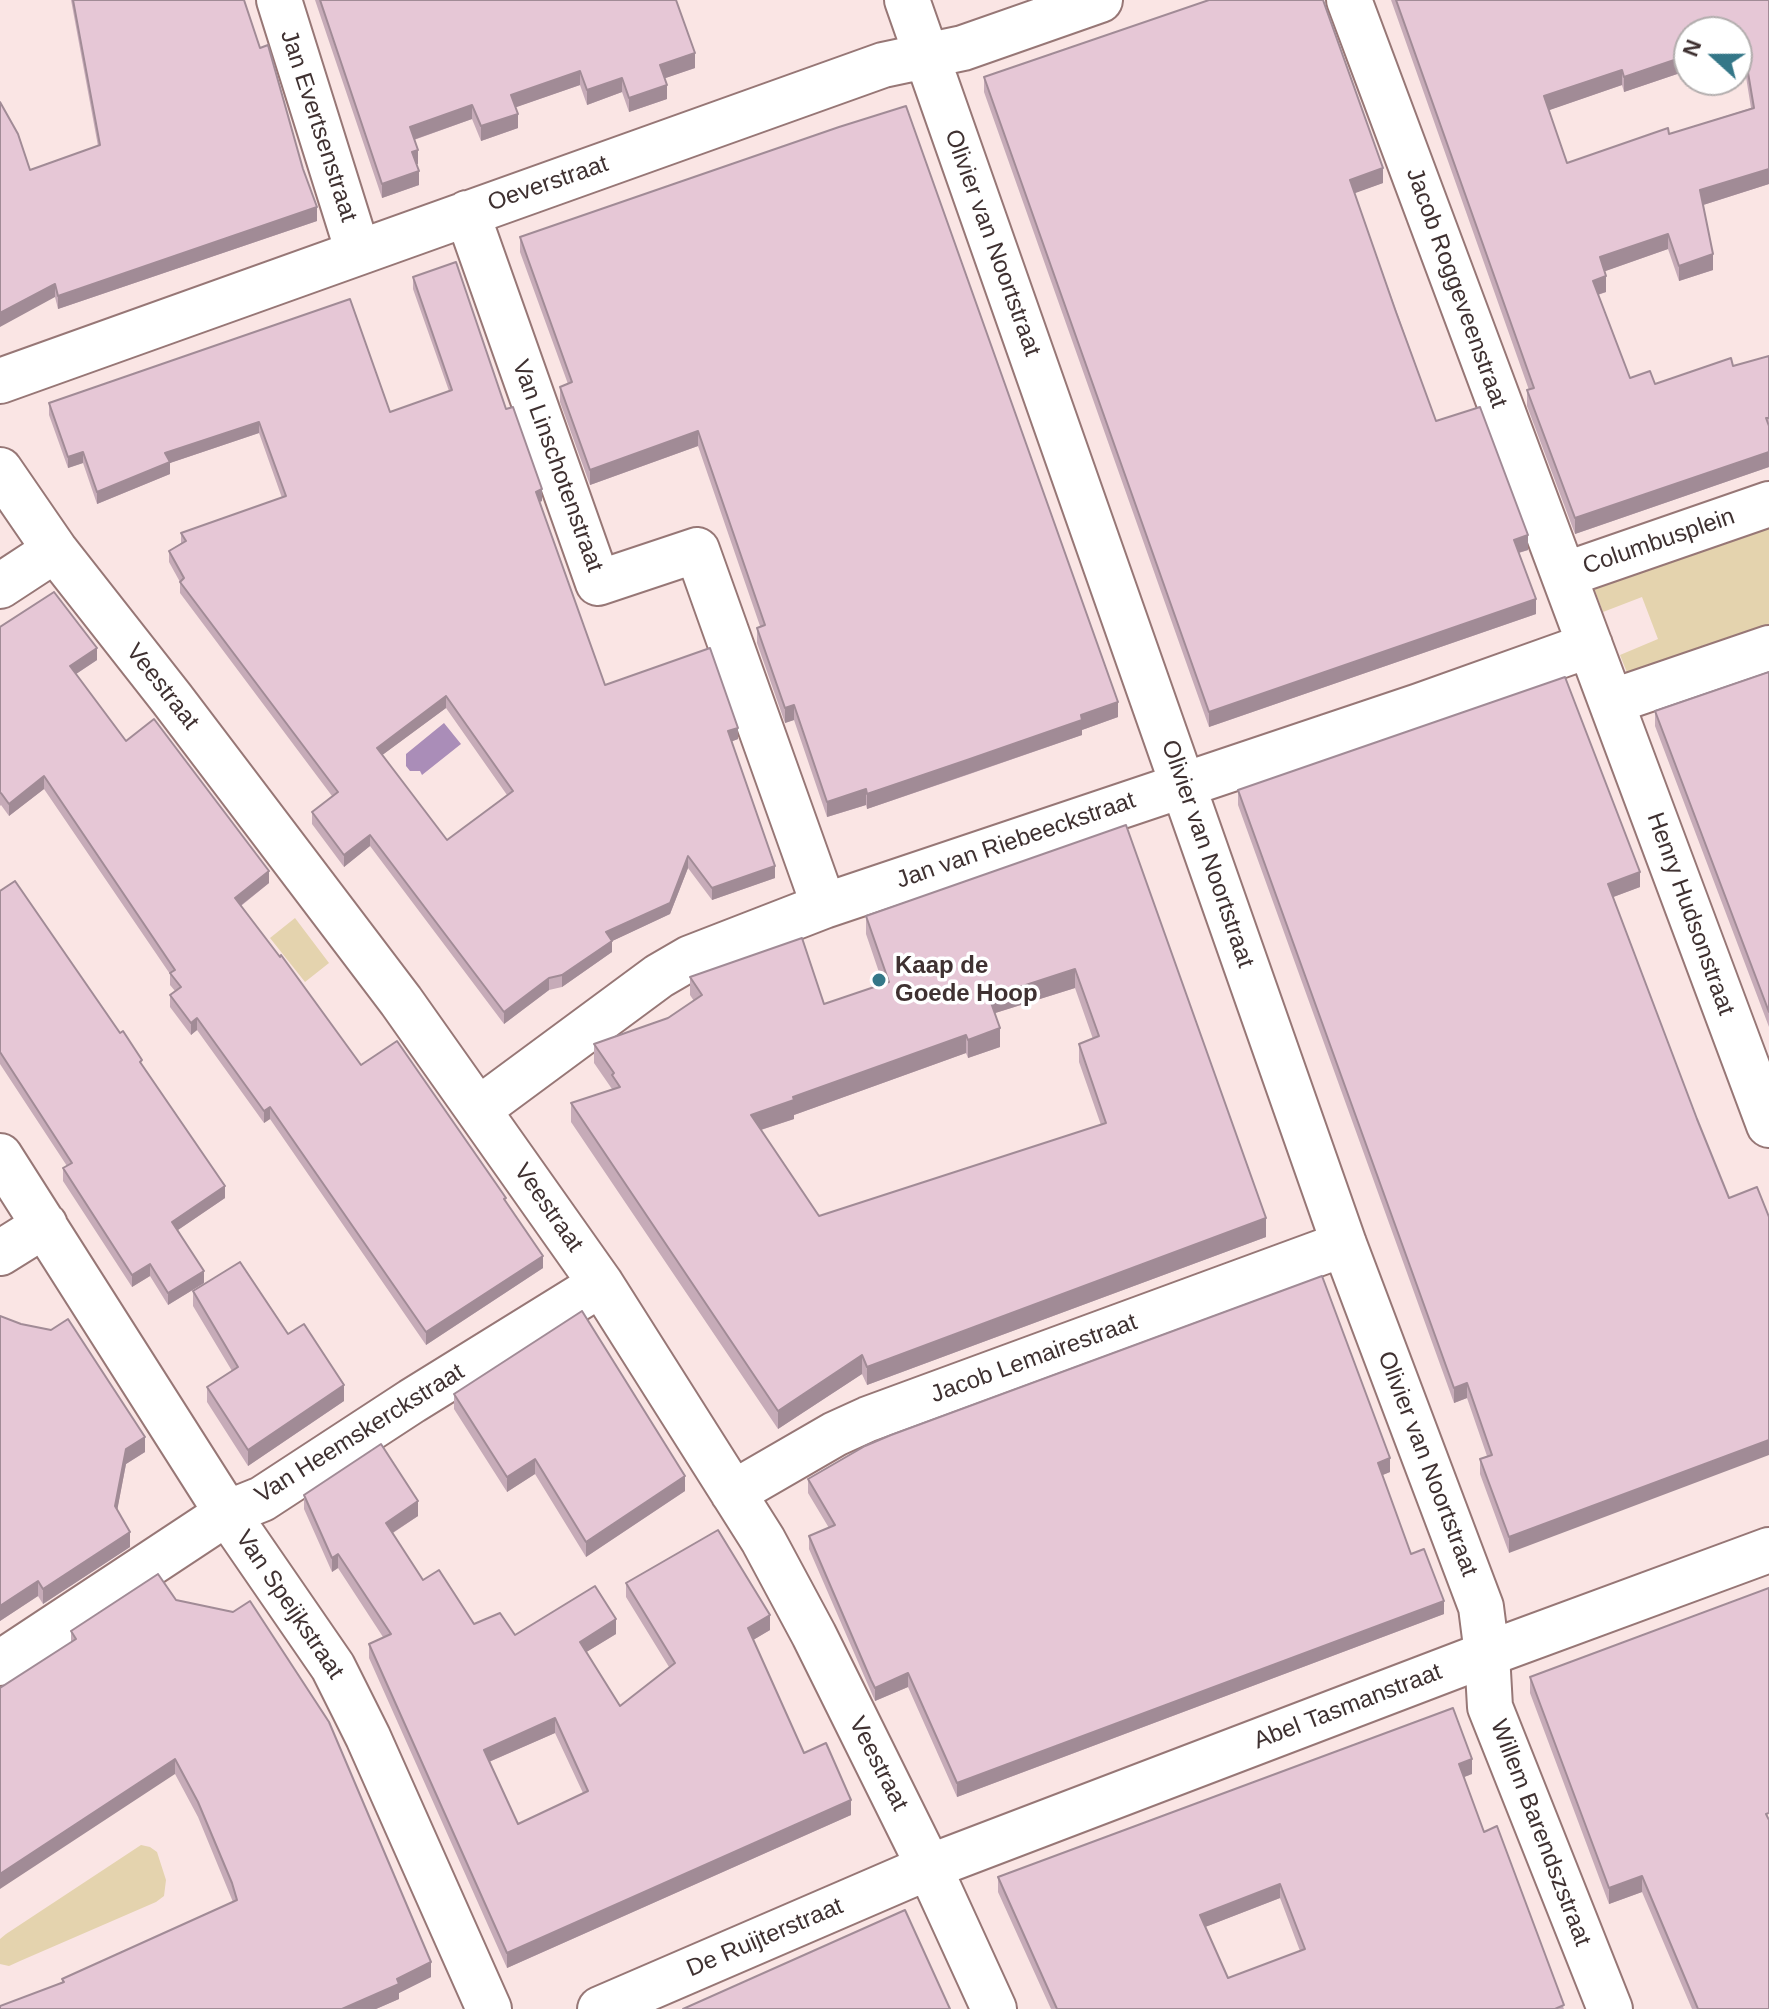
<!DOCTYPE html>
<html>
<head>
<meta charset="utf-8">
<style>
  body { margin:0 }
  #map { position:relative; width:1769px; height:2009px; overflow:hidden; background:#fae5e4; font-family:Helvetica,sans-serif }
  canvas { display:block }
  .north { position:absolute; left:1673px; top:16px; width:80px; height:80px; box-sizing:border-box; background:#fff; border:2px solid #b2adad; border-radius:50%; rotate:291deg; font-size:22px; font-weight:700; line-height:32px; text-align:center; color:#3f3131 }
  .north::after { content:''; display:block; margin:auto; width:28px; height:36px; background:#347788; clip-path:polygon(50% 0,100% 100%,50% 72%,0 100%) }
</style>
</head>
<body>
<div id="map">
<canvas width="1769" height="2009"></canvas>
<div class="north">N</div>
</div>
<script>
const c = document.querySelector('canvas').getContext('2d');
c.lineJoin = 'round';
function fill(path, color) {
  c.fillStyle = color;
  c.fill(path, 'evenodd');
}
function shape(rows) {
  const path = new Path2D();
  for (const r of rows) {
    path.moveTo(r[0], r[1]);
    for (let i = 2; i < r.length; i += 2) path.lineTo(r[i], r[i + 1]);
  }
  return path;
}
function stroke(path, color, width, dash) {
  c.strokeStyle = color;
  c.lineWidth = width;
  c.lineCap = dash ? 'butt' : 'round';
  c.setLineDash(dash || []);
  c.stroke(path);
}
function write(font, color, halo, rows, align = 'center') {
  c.font = font + ' Helvetica,sans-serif';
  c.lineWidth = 7;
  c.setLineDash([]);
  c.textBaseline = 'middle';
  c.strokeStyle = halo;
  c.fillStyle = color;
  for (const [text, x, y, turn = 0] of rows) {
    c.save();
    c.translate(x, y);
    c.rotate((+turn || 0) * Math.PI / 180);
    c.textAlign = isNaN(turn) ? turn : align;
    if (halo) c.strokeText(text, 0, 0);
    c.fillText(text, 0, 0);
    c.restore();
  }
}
const green = shape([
  [1769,519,1769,633,1630,680,1620,655,1658,639,1642,597,1603,612,1591,580],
  [295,918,329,963,305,982,270,938],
  [141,1845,150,1847,157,1852,166,1880,164,1896,156,1902,20,1961,9,1966,0,1964,0,1939,6,1934]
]);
const water = shape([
  [444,723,461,744,422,775,420,771,410,771,406,766,406,754]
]);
const minor = shape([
  [279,0,358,252],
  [907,0,1344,1244,1481,1607,1487,1654,1490,1707,1610,2009],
  [1349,0,1769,1125],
  [467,213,598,583,697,550,824,906],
  [0,381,883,65,963,48,1100,0],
  [0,470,55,550,172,699,401,1001,601,1284,763,1540,814,1635,929,1867,994,2009],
  [1564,575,1769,504],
  [0,586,55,550],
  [1611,702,1769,648],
  [479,1109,659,976,690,958,824,906,1419,706,1590,645],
  [0,1156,227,1513,333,1667,368,1737,489,2009],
  [0,1253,45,1225],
  [733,1493,835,1434,868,1419,1344,1244],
  [0,1663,227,1513,262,1499,412,1401,601,1284],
  [600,2009,929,1867,1487,1654,1769,1550]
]);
const wall = shape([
  [71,0,244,0,317,221,58,309,55,297,30,170,98,146],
  [315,0,676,0,695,68,665,78,667,99,629,112,622,92,587,105,580,85,516,107,518,128,481,141,472,119,414,140,419,185,382,198],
  [1391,0,1769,0,1769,184,1703,205,1713,270,1679,281,1668,249,1605,271,1606,292,1598,295,1630,378,1655,384,1733,366,1769,356,1769,467,1575,534,1527,406,1527,390,1529,390],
  [1689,32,1737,32,1737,54,1742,52,1751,108,1669,134,1567,163,1549,110,1622,85,1624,92,1689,70],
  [984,77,1383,183,1354,193,1436,421,1528,550,1519,553,1536,614,1209,727,984,92],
  [520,237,1118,717,1082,730,1082,735,967,775,867,809,866,805,827,817,794,720,785,723,757,643,757,628,760,626,698,446,590,485,560,402,560,387,568,384,520,252],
  [413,277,506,409,542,501,540,502,605,685,738,739,732,741,775,878,712,900,688,868,670,914,612,941,612,952,562,987,549,990,504,1024,370,846,344,867,312,824,312,812,332,796,180,593,180,582,169,562,169,551,181,543,181,533,282,498,259,433,170,463,170,474,97,504,83,463,68,468,49,415,49,403,390,412,449,391,413,289],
  [446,708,507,795,447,840,382,755],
  [0,627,97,660,76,674,126,741,269,883,241,906,361,1065,506,1202,543,1268,426,1345,270,1119,264,1123,197,1030,191,1035,170,1007,170,995,175,991,170,985,170,974,44,789,9,816,1,805,0,806],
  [1769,672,1769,1027,1655,726,1655,711],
  [1238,790,1640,887,1613,897,1509,1553,1480,1474,1480,1459,1487,1456,1467,1398,1454,1403,1238,805],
  [1126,825,1266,1237,867,1385,862,1374,778,1429,571,1122,571,1103,612,1089,594,1063,594,1044,668,1018,694,1001,690,995,690,977,824,1004,883,984,866,934,866,916],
  [1075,988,1093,1039,1079,1044,1079,1062,1101,1125,819,1216,761,1130,794,1119,794,1115,966,1053,968,1058,1000,1047,995,1013],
  [0,891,142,1065,225,1198,178,1230,204,1283,168,1305,150,1276,132,1287,63,1181,63,1168,67,1166,0,1064],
  [193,1291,288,1334,344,1401,248,1466,207,1402,207,1387,232,1371,193,1306],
  [0,1316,145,1452,126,1464,117,1510,130,1547,43,1604,38,1596,0,1621],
  [454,1394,685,1491,586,1557,535,1474,507,1492,454,1409],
  [1390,1472,1382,1475,1411,1554,1444,1614,957,1797,908,1687,875,1701,809,1549,809,1536,829,1528,808,1493,808,1479],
  [304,1495,418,1516,393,1533,423,1580,474,1624,515,1635,616,1634,586,1652,620,1706,669,1667,626,1597,626,1583,770,1630,753,1640,804,1753,851,1815,507,1968,369,1658,369,1644,383,1637,338,1568,332,1572,304,1509],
  [555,1733,583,1793,518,1824,489,1762],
  [71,1631,431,1977,399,1993,399,1999,376,2009,0,2009,62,1982,62,1979,233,1902,198,1817,175,1774,71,1642],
  [1530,1677,1769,2009,1692,2009,1642,1892,1609,1904,1530,1693],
  [1472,1774,1464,1777,1484,1832,1564,2009,1051,2009,998,1892,998,1877],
  [1280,1898,1300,1951,1228,1978,1205,1927]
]);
const shadedWall = shape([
  [1742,37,1742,52,1737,54,1737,39],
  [695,53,695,68,660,80,660,65],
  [1689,55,1689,70,1624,92,1624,77],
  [1622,70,1622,85,1544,112,1544,96],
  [580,71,580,85,511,109,511,95],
  [622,78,622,92,587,105,587,90],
  [667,85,667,99,629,112,629,98],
  [472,105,472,119,410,141,410,127],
  [518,114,518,128,481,141,481,126],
  [418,150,418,164,412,166,412,152],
  [1383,168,1383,183,1350,195,1350,180],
  [1769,169,1769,184,1700,206,1700,190],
  [419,171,419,185,382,198,382,184],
  [317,207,317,221,58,309,58,296],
  [1668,234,1668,249,1600,273,1600,257],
  [1713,254,1713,270,1679,281,1679,266],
  [1606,276,1606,292,1593,296,1593,281],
  [55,284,55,297,0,327,0,313],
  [259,422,259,433,170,463,170,474,97,504,97,492,165,453],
  [698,431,698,446,590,485,590,470],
  [83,452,83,463,68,468,68,457],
  [1769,452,1769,467,1575,534,1575,518],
  [542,489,542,501,536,503,536,492],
  [1528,535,1528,550,1514,554,1514,540],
  [1536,599,1536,614,1209,727,1209,712],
  [97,648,97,660,70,678,70,666],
  [446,696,446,708,377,759,377,748],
  [1118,702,1118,717,1082,730,1082,735,867,809,867,794],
  [794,705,794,720,785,723,785,708],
  [738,728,738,739,728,743,728,731],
  [44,776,44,789,9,816,9,804],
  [866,789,866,805,827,817,827,802],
  [370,835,370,846,344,867,344,855],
  [688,856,688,868,670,914,606,944,606,932],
  [775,866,775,878,712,900,712,888],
  [269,871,269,883,235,910,235,898],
  [1640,872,1640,887,1608,899,1608,884],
  [612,941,612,952,562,987,562,975],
  [1075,969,1075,988,989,1015,989,997],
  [549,978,549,990,504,1024,504,1012],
  [197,1018,197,1030,191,1035,191,1023],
  [1000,1028,1000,1047,968,1058,968,1040],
  [966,1035,966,1053,794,1115,794,1119,751,1133,751,1115,793,1097],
  [270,1107,270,1119,264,1123,264,1111],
  [225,1186,225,1198,172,1234,172,1222],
  [1266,1218,1266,1237,867,1385,867,1367],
  [543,1256,543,1268,426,1345,426,1332],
  [150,1264,150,1276,132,1287,132,1275],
  [204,1271,204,1283,168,1305,168,1293],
  [862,1355,862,1374,778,1429,778,1411],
  [1467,1383,1467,1398,1454,1403,1454,1388],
  [344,1385,344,1401,248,1466,248,1450],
  [145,1437,145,1452,126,1464,115,1522,115,1506,126,1449],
  [1769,1440,1769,1455,1509,1553,1509,1537],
  [1390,1458,1390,1472,1378,1477,1378,1463],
  [535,1459,535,1474,507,1492,507,1477],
  [685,1476,685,1491,586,1557,586,1542],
  [418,1501,418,1516,386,1537,386,1523],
  [130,1532,130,1547,43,1604,43,1589],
  [338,1554,338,1568,332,1572,332,1558],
  [38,1581,38,1596,0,1621,0,1606],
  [1444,1601,1444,1614,957,1797,957,1783],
  [770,1615,770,1630,748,1643,748,1628],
  [616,1619,616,1634,580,1656,580,1642],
  [908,1673,908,1687,875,1701,875,1688],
  [555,1718,555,1733,484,1764,484,1750],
  [175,1759,175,1774,0,1889,0,1874],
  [1472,1759,1472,1774,1459,1779,1459,1764],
  [851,1800,851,1815,507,1968,507,1953],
  [1642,1876,1642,1892,1609,1904,1609,1888],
  [1280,1884,1280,1898,1200,1929,1200,1915],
  [431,1962,431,1977,399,1993,399,1999,376,2009,342,2009,397,1979]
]);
const building = shape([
  [73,0,244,0,260,48,268,45,303,169,317,207,58,296,55,284,0,313,0,102,18,134,30,170,100,145,73,0],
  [320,0,676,0,695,53,660,65,667,85,629,98,622,78,587,90,580,71,511,95,518,114,481,126,472,105,410,127,418,150,412,152,419,171,382,184,320,0],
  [1209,0,1323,0,1383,168,1350,180,1396,312,1436,421,1480,407,1528,535,1514,540,1536,599,1209,712,984,77,1209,0],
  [1396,0,1769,0,1769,169,1700,190,1713,254,1679,266,1668,234,1600,257,1606,276,1593,281,1630,378,1650,371,1655,384,1731,358,1733,366,1769,356,1769,418,1766,418,1769,426,1769,452,1575,518,1527,390,1534,388,1396,0],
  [1689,32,1737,32,1737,39,1742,37,1754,108,1669,134,1668,128,1567,163,1544,96,1622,70,1624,77,1689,55,1689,32],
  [906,106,1118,702,1081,715,1082,720,967,760,867,794,866,789,827,802,794,705,785,708,757,628,765,625,698,431,590,470,560,387,572,382,520,237,839,127,906,106],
  [456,262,506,409,513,407,542,489,536,492,605,685,710,648,738,728,728,731,775,866,712,888,688,856,670,903,606,932,612,941,562,975,549,978,504,1012,370,835,344,855,312,812,338,792,180,582,184,578,169,551,186,541,181,533,286,496,259,422,165,453,170,462,97,492,83,452,68,457,49,403,350,299,390,412,452,390,413,277,456,262],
  [446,696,513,791,447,840,377,748,446,696],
  [54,592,97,648,70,666,126,741,154,719,269,871,235,898,280,957,281,955,361,1065,397,1041,506,1198,504,1199,543,1256,426,1332,270,1107,264,1111,197,1018,191,1023,170,995,181,987,170,973,175,970,44,776,9,804,1,793,0,793,0,627,54,592],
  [1769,672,1769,1012,1655,711,1769,672],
  [1565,677,1640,872,1608,884,1697,1119,1729,1198,1757,1187,1769,1217,1769,1440,1509,1537,1480,1459,1492,1455,1467,1383,1454,1388,1238,790,1565,677],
  [1126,825,1266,1218,867,1367,862,1355,778,1411,571,1103,620,1087,612,1075,614,1073,594,1044,668,1018,702,995,690,977,802,938,824,1004,889,982,866,916,1126,825],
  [1075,969,1099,1036,1079,1044,1106,1123,819,1216,751,1115,794,1100,793,1097,966,1035,968,1040,1000,1028,989,997,1075,969],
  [15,881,120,1033,123,1031,142,1060,140,1062,225,1186,172,1222,204,1271,168,1293,150,1264,132,1275,63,1168,72,1163,0,1052,0,891,15,881],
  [240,1262,288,1334,304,1324,344,1385,248,1450,207,1387,238,1367,193,1291,240,1262],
  [1322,1276,1390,1458,1378,1463,1411,1554,1424,1549,1444,1601,957,1783,908,1673,875,1688,871,1680,809,1536,835,1525,808,1479,865,1446,891,1435,1322,1276],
  [582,1311,685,1476,586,1542,535,1459,507,1477,454,1394,582,1311],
  [0,1316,21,1324,51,1330,68,1319,145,1437,126,1449,115,1506,130,1532,43,1589,38,1581,0,1606,0,1316],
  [381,1444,418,1501,386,1523,423,1580,439,1570,474,1624,500,1613,515,1635,595,1586,616,1619,580,1642,620,1706,675,1663,626,1583,718,1530,770,1615,748,1628,804,1753,826,1743,851,1800,507,1953,369,1644,391,1634,338,1554,332,1558,304,1495,381,1444],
  [555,1718,588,1791,518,1824,484,1750,555,1718],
  [158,1574,176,1600,233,1612,250,1601,329,1722,431,1962,397,1979,399,1984,342,2009,0,2009,0,2006,64,1982,62,1979,237,1900,232,1883,198,1802,175,1759,0,1874,0,1688,76,1639,71,1631,158,1574],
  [1769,1588,1769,1813,1766,1814,1769,1820,1769,2009,1698,2009,1642,1876,1609,1888,1530,1677,1769,1588],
  [1453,1708,1472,1759,1459,1764,1484,1832,1497,1826,1564,2005,1555,2009,1057,2009,998,1877,1453,1708],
  [1280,1884,1305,1949,1228,1978,1200,1915,1280,1884],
  [905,1910,950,2009,683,2009,905,1910]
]);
const markers = [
  [879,980,8,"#347788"]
];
const streetNames = [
  ["Jan Evertsenstraat",318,126,72],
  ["Oeverstraat",548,184,-19],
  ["Olivier van Noortstraat",992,243,70],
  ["Jacob Roggeveenstraat",1456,288,70],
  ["Van Linschotenstraat",557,466,70],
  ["Columbusplein",1659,542,-19],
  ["Veestraat",162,687,52],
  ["Jan van Riebeeckstraat",1016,841,-19],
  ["Olivier van Noortstraat",1207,854,71],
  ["Henry Hudsonstraat",1690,914,70],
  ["Veestraat",548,1208,55],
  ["Jacob Lemairestraat",1034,1359,-20],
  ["Van Heemskerckstraat",360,1434,-32],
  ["Olivier van Noortstraat",1427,1464,69],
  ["Van Speijkstraat",289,1605,56],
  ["Abel Tasmanstraat",1348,1707,-21],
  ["Veestraat",878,1764,63],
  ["Willem Barendszstraat",1540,1833,69],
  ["De Ruijterstraat",765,1938,-23]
];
const poiNames = [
  ["Kaap de",895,966],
  ["Goede Hoop",895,994]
];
fill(green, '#e4d3ae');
fill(water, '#aa8db8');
stroke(minor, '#977776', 48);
stroke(minor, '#fff', 44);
fill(wall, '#c6abb8');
fill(shadedWall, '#a18b96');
fill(building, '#e6c7d6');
stroke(building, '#a18b96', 2);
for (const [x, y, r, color] of markers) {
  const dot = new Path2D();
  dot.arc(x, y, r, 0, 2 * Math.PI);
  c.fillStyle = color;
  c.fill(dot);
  stroke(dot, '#fff', 3);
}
write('24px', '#3f3131', '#fff', streetNames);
write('bold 24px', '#3f3131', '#fff', poiNames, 'left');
</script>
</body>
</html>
